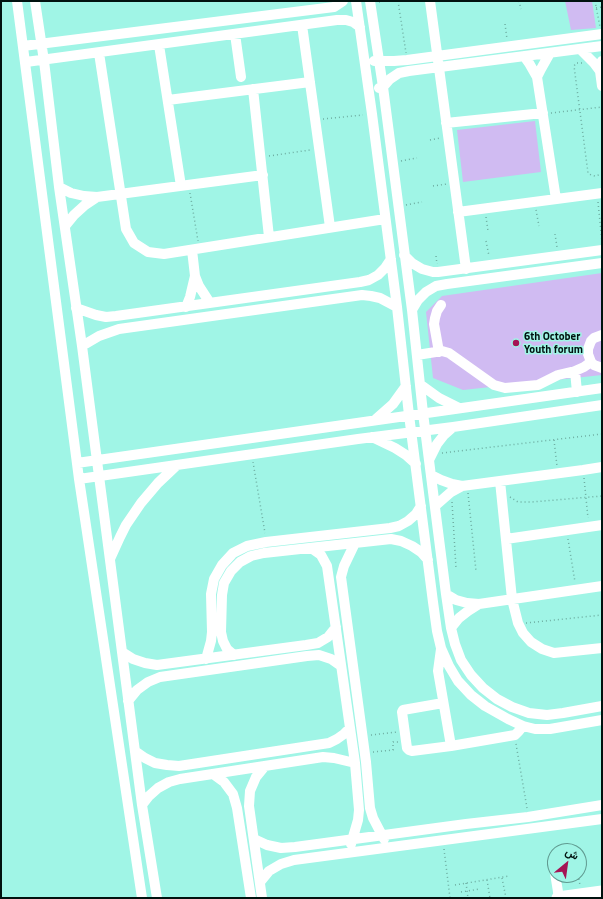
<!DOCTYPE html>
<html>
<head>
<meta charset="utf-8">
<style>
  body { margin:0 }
  #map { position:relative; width:603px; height:899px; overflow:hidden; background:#a0f5e6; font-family:"Titillium Web",Vazirmatn,sans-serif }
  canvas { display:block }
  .frame { position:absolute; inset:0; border:2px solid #00120f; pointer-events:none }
  .north { position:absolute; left:547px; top:843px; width:40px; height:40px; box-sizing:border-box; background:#a0f5e6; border:1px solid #609a90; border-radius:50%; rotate:29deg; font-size:11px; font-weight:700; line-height:16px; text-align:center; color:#00120f }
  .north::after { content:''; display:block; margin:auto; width:14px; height:18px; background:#a51455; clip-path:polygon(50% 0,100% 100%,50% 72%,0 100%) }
</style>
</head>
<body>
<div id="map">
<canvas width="603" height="899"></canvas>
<div class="frame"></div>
<div class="north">ش</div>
</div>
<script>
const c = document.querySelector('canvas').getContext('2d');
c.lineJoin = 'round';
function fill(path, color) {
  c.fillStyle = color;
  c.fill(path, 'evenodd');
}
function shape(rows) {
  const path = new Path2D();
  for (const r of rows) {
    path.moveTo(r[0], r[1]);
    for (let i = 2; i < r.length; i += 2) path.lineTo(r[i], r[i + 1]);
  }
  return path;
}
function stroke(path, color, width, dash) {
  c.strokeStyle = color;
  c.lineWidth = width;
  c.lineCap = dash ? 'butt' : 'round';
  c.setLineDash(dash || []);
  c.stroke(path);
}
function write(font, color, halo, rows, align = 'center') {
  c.font = font + ' "Titillium Web",sans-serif';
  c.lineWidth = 3;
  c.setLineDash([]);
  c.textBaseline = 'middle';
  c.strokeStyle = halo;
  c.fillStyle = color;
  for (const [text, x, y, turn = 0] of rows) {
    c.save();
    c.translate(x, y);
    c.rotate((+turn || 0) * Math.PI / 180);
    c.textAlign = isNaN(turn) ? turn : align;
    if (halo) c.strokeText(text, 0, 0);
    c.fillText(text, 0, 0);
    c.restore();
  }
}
const green = shape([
  [565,1,592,1,596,28,571,30],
  [535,121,541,172,463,182,457,130],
  [602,273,602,375,463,390,433,378,426,312,442,296]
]);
const path = shape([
  [398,1,406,53],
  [519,1,521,9],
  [595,1,600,27],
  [379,2,385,1],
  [596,8,602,7],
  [505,24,507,39],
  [582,63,576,63,574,66,588,173,591,175,595,176,602,174],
  [551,113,602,107],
  [323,119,363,115],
  [430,140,440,138],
  [269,156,310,150],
  [401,161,417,158],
  [433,186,447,184],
  [190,193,198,241],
  [598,202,602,242],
  [406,205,422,202],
  [536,210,539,226],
  [486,217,488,231],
  [555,234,557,247],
  [486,241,489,256],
  [436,256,437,264],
  [554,440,557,466],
  [442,453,602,434],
  [253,462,265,533],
  [584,478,588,518],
  [468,493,476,571],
  [510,497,518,502,532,502,602,496],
  [452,502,456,568],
  [568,539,575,582],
  [526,623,602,615],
  [371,735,397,732],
  [516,744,527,808],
  [373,752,393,750,393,742,398,742],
  [444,849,450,898],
  [578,875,580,885],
  [502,878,506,898],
  [487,880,490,898],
  [466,883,468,898],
  [455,885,509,876],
  [461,892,480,889]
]);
const minor = shape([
  [17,1,79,479,142,898],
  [35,1,44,61,59,187,82,346,142,805,157,898],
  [356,1,372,114,397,307,409,415,433,602,437,631,441,648,449,666,458,681,471,695,485,706,508,719,523,726,535,729,550,729,602,720],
  [370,1,383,87,412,310,423,413,446,594,451,628,455,644,461,660,471,675,483,688,497,699,512,707,529,713,547,715,563,713,602,706],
  [430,1,466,269],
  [302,25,330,227],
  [235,34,241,77],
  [159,45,181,186],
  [23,46,334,7,343,1],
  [580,49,594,63,600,71],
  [99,53,126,229,134,243,148,252,164,254,385,219],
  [524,56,529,63,537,77,556,199],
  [374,61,394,61,407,60,602,34],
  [602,61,600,71,602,86],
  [26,62,337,20,346,20,353,22,360,27],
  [537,77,541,69,550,53],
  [379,88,383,87,390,79,399,73,409,71,602,46],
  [253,89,269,237],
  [168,100,310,82],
  [446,123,543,113],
  [59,187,71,193,84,196,97,197,263,175],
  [458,212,602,193],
  [65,226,74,215,85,205,97,197],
  [404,255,412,263,422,269,433,272,438,272,602,250],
  [195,276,199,286,210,303],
  [186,307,190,297,195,276,192,250],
  [76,308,96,315,106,317,116,316,360,282,369,280,378,275,385,268,391,259],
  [412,310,418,300,426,292,436,286,447,284,602,263],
  [602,335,594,338,591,341,588,349,588,354,591,362,594,365,602,368],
  [82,346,99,336,119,329,362,295,371,296,380,298,397,307],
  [439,352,434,324,435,318,437,311,441,305],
  [417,355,442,351,449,353,494,385,505,388,538,385,558,375,575,371,584,367,591,362],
  [575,371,577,392],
  [421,385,439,398,459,408],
  [376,419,393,404,406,386],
  [372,437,395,448,406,455,416,464],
  [429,460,437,444,444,435,453,427],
  [77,463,602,388],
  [431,475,441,480,452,484,462,486,583,470,602,467],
  [79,479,358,439,453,427,602,405],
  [500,481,512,599,518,623,523,633,531,642,542,649,554,653,602,648],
  [435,506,451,492,462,486],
  [506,539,602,525],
  [355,543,344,566,341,577,366,762,370,808,373,818,384,839],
  [311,548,321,555,327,566,355,763,359,810,358,820,351,844],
  [110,559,120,537,126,525,141,503,158,483,177,465],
  [446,594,456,600,467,603,479,604,602,586],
  [451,628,459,618,468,611,479,604],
  [441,649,438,671,451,746],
  [122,652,133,659,145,663,157,665,306,645,318,643,328,637,336,627],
  [234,655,227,649,223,641,221,632,222,595,224,583,231,571,240,562,251,556,264,553,391,539,401,541,412,546,421,552,428,560],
  [206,659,211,641,212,632,211,594,214,579,222,565,233,553,247,546,266,542,390,528,399,526,408,521,416,514,421,506],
  [128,701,137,690,148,682,160,677,307,656,319,655,331,659,341,666],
  [443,703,403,710,402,712,406,741,407,748,409,750,412,751,451,746,515,735,519,731,523,726],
  [135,751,145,758,155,763,167,765,179,766,329,743,337,739,344,734,350,728],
  [213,774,224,782,233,794,237,808,251,898],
  [142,805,149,796,158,788,169,782,180,779,323,757,334,758,355,763],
  [254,839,267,845,281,848,295,847,466,824,528,817,602,805],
  [555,873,559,898],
  [260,882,269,871,281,864,294,860,602,819],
  [262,898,249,806,250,791,256,777,265,766]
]);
const major = shape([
  [558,898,602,892]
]);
const markers = [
  [516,343,4,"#a51455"]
];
const poiNames = [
  ["6th October",524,337],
  ["Youth forum",524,350]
];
fill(green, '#d0bbf2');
stroke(path, '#6eaea2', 1.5, [1, 3]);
stroke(minor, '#fff', 10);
stroke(major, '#fff', 13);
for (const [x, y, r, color] of markers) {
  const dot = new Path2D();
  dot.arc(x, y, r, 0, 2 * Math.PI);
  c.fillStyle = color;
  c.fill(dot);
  stroke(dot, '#a0f5e6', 1.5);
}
write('bold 11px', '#00120f', '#a0f5e6', poiNames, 'left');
</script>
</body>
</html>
